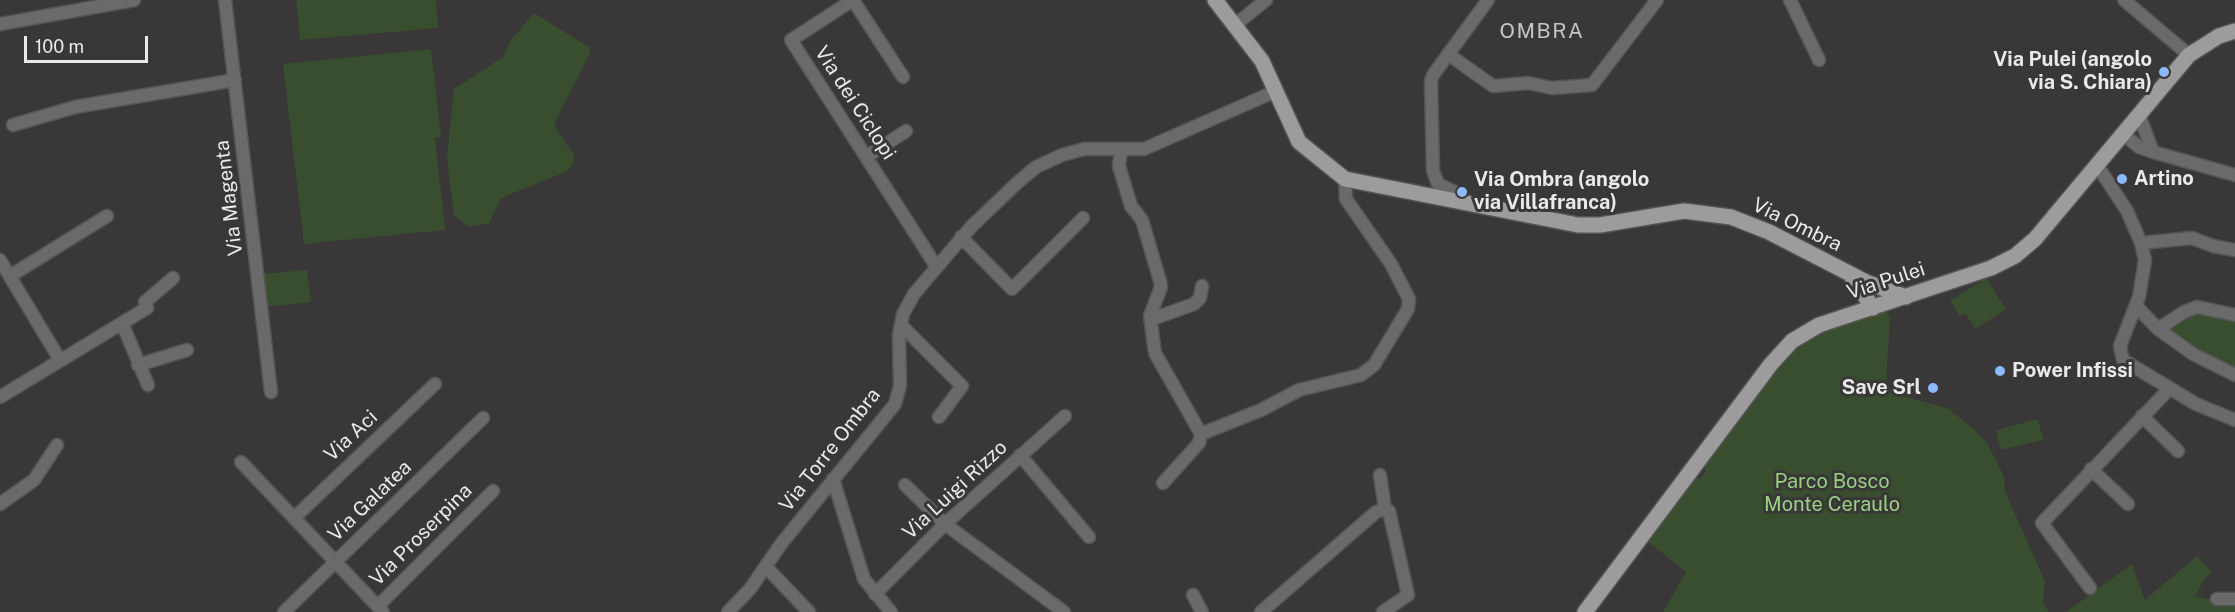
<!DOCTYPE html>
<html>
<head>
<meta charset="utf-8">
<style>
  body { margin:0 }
  #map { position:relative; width:2235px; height:612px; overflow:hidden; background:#393738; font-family:"Public Sans",sans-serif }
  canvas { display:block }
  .scale { position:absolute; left:24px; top:36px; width:124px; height:27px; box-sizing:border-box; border:3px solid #ebeaeb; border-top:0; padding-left:8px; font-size:18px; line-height:21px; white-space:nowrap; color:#ebeaeb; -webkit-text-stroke:4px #393738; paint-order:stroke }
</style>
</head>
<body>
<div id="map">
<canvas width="2235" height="612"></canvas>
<div class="scale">100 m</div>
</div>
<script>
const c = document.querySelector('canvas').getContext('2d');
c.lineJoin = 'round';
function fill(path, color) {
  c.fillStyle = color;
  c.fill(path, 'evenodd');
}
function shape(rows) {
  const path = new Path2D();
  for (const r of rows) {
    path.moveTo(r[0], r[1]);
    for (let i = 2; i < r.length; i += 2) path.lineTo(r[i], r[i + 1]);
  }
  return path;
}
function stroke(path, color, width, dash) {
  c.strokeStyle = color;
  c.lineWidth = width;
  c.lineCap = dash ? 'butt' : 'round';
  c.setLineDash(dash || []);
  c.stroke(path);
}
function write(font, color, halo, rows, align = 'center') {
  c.font = font + ' "Public Sans",sans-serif';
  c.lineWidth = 6;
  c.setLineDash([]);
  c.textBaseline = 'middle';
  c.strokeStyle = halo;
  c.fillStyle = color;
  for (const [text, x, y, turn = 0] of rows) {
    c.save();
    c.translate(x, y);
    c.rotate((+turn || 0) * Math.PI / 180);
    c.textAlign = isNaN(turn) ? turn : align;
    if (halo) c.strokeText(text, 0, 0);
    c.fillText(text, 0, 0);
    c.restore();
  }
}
const green = shape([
  [296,0,436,0,438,28,300,40],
  [534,13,589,47,591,51,555,122,556,129,573,153,575,161,568,171,501,198,489,223,469,227,454,215,447,159,454,89,503,57,511,40],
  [431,49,441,137,435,138,445,230,304,244,283,64],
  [307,270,311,302,266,307,263,274],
  [1986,278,2006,309,1976,329,1965,313,1960,316,1950,301],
  [1886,310,1890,316,1886,385,1902,396,1947,408,1974,429,1987,443,2004,476,2005,491,2045,582,2043,602,2049,612,1663,612,1686,572,1647,541,1693,480,1701,478,1706,472,1704,465,1792,349,1812,335],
  [2193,310,2235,318,2235,371,2200,353,2166,330],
  [2038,419,2043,440,2001,450,1996,430],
  [2197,556,2212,572,2204,580,2195,596,2225,603,2235,602,2235,612,2066,612,2132,564,2145,600]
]);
const minor = shape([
  [225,0,271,392],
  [1790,0,1819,60],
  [2124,0,2189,55],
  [0,24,134,0],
  [1235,25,1266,0],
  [1448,54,1493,86,1528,83,1552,88,1592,85,1657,0],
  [903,77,853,0,791,40,936,266],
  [2139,115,2153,152],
  [13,125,75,107,235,80],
  [2123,134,2139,147,2153,152,2235,175],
  [1121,151,1119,166,1131,206,1142,220,1160,281,1161,287,1150,316,1155,353,1201,434],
  [866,157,906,131],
  [2097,165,2127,211,2141,243,2145,260,2139,297,2120,346,2123,360,2196,404,2235,420],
  [1464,204,1459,194,1438,184,1433,171,1431,81,1433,75,1488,0],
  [961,237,1012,289,1083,218],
  [2141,243,2192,238,2213,246,2235,250],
  [0,260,60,360],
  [10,276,107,216],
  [2136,306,2158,329,2193,354,2235,375],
  [1150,316,1158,317,1194,304,1200,298,1202,286],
  [122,323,148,385],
  [901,325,962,386,939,417],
  [2158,329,2184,312,2197,307,2235,315],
  [138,365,187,350],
  [0,397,147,308,145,302,173,278],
  [2142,416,2178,451],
  [1201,434,1261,410,1299,390,1361,375,1374,365,1408,309,1409,299,1391,264,1346,199,1345,179],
  [1020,455,1089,537],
  [241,462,383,612],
  [2091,469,2128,504],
  [1380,475,1385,509],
  [833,479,864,579,891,612],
  [1163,483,1199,443,1201,434],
  [905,485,945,524,1064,612],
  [0,504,34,480,57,445],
  [294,518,435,384],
  [766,567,809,612],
  [2090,588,2042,523,2169,389],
  [875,594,945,524,1065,416],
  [1193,595,1202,612],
  [2217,599,2235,599],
  [378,606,493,491],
  [284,612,483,418],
  [728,612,750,589,781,544,895,404,900,386,899,335,903,314,914,294,971,227,1017,183,1036,167,1062,155,1084,149,1144,149,1276,91],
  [1261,612,1376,512,1385,509,1389,511,1408,595,1383,612]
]);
const major = shape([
  [1215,0,1262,61,1299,142,1345,179,1578,225,1600,225,1684,211,1731,217,1769,232,1866,282,1906,297],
  [1850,274,1873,308],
  [1585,612,1771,364,1792,341,1819,325,1991,268,2015,256,2035,239,2189,55,2219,36,2235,31]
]);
const markers = [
  [2164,72,6,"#8abafc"],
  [2122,179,6,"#8abafc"],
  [1462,192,6,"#8abafc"],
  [2000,371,6,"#8abafc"],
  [1933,388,6,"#8abafc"]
];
const poiNames = [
  ["Via Pulei (angolo",2152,60,"right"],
  ["via S. Chiara)",2152,83,"right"],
  ["Artino",2134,179],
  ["Via Ombra (angolo",1474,180],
  ["via Villafranca)",1474,203],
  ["Power Infissi",2012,371],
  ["Save Srl",1921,388,"right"]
];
const streetNames = [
  ["Via dei Ciclopi",855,103,57],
  ["Via Magenta",229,198,-97],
  ["Via Ombra",1797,225,26],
  ["Via Pulei",1886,281,-18],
  ["Via Aci",351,436,-43],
  ["Via Torre Ombra",830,450,-52],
  ["Via Luigi Rizzo",955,490,-43],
  ["Via Galatea",370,501,-44],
  ["Via Proserpina",421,535,-45]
];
const parkNames = [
  ["Parco Bosco",1832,482],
  ["Monte Ceraulo",1832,505]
];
const neighbourhoodNames = [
  ["OMBRA",1542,32]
];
fill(green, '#384e2f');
stroke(minor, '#555455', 15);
stroke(major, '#555455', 18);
stroke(minor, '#6b6a6a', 12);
stroke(major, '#9e9b9c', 15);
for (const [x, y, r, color] of markers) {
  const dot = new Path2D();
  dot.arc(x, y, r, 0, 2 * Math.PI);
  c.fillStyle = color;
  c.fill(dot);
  stroke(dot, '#393738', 2);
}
write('bold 20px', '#ebeaeb', '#393738', poiNames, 'left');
write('20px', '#ebeaeb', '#393738', streetNames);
write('20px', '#98d182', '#393738', parkNames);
c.letterSpacing = '1.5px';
write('21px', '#c7c4c6', '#393738', neighbourhoodNames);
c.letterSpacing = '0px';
</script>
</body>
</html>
